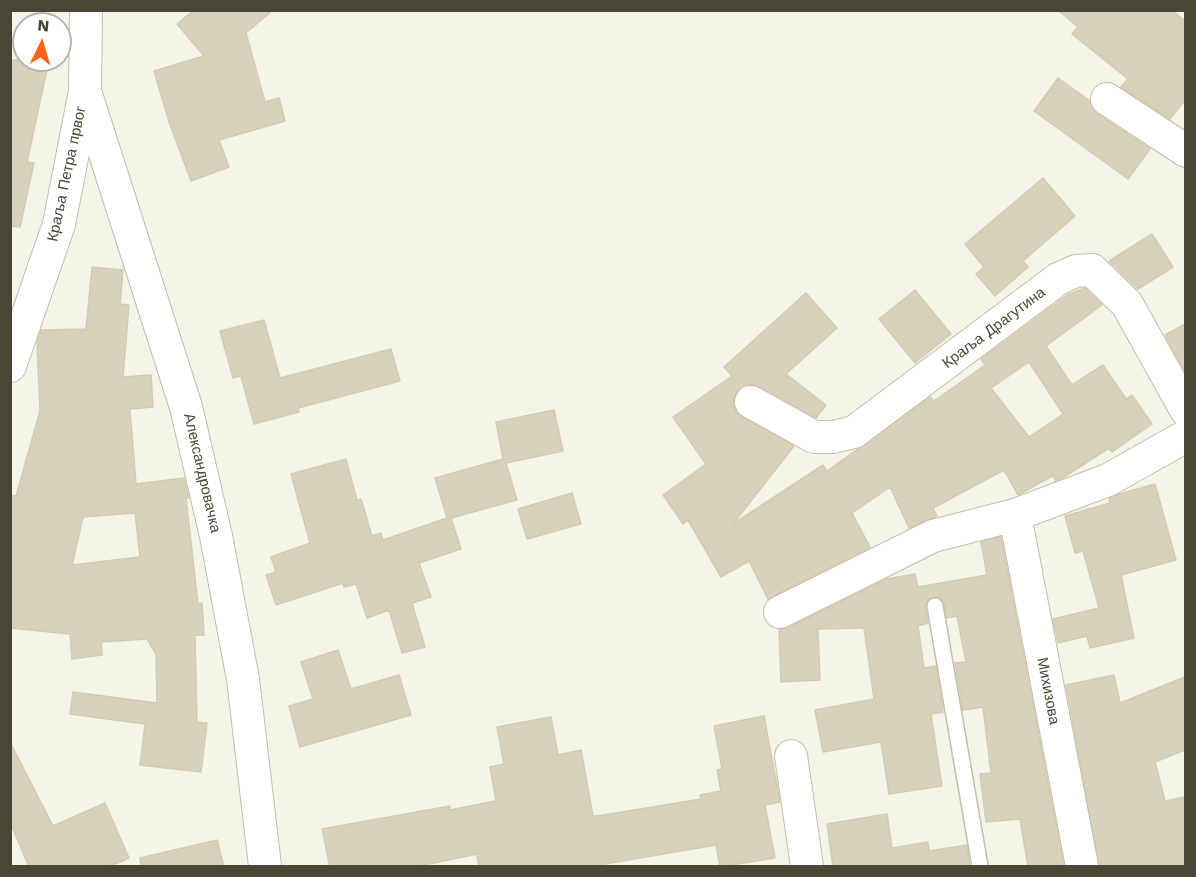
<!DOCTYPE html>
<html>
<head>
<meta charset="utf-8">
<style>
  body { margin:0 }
  #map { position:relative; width:1196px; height:877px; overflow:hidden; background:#f5f4e9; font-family:"Work Sans",sans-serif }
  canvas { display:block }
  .frame { position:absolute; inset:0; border:12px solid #4a4636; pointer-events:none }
  .north { position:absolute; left:12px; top:12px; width:60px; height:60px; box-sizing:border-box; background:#fff; border:2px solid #b7b5af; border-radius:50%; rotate:5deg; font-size:16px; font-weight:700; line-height:24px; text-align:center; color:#4a4636 }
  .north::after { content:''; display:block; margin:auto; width:21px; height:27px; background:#ff6416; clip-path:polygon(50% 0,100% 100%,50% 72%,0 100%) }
</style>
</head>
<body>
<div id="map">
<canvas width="1196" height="877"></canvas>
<div class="frame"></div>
<div class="north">N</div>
</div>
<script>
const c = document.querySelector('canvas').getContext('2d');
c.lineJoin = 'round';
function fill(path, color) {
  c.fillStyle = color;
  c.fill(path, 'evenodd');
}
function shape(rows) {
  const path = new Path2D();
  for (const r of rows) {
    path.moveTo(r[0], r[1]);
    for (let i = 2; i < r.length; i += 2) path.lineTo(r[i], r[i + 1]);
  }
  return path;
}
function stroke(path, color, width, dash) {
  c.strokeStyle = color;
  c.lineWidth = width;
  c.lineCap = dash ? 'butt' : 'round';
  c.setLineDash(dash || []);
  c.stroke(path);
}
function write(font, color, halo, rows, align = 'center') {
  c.font = font + ' "Work Sans",sans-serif';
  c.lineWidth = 4.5;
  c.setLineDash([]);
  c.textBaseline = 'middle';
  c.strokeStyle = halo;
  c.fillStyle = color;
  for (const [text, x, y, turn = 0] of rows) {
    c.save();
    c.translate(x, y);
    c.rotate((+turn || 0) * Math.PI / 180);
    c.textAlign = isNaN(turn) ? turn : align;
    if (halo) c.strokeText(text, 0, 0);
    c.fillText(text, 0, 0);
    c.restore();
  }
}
const building = shape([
  [194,10,273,10,246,33,265,102,279,98,285,121,219,140,229,167,191,181,169,122,154,71,204,56,177,24,194,10],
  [1058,10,1172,10,1185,21,1185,100,1170,119,1121,87,1128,79,1072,34,1078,27,1058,10],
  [10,60,49,60,27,162,34,163,20,227,10,226,10,60],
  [1058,78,1090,101,1097,114,1150,149,1128,179,1034,111,1058,78],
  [1043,178,1075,216,1023,261,1028,267,995,296,976,274,984,267,965,244,1043,178],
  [1152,234,1173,267,1138,289,1109,261,1152,234],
  [92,267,123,270,120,304,129,305,123,377,151,375,153,407,130,409,136,484,184,478,189,498,186,498,198,604,202,603,204,635,195,635,197,722,207,723,201,772,140,765,145,724,70,714,73,692,157,703,156,654,147,639,101,642,102,655,72,659,70,634,10,628,10,495,16,496,40,411,37,342,41,330,86,329,92,267],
  [135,513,140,557,72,565,83,517,135,513],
  [1085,288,1102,305,1046,346,1072,385,1103,365,1126,399,1132,395,1152,424,1112,452,1109,448,1064,477,1055,481,1054,475,1018,495,1004,470,933,508,937,516,909,528,890,487,852,513,870,547,768,599,749,561,721,577,688,520,683,524,663,495,706,464,673,417,732,376,724,367,806,293,837,328,786,374,826,405,816,418,759,386,750,384,742,386,736,393,733,403,736,412,742,417,794,446,733,524,823,465,827,471,930,397,934,401,985,365,981,359,1067,295,1085,288],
  [1029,362,1063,414,1029,437,991,388,1029,362],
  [915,290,951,334,915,363,879,319,915,290],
  [264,320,280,378,391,349,400,381,298,408,299,412,254,424,241,376,233,378,220,331,264,320],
  [1185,324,1185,372,1165,335,1185,324],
  [554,410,563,451,506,463,517,500,451,518,461,549,419,563,431,597,412,603,425,647,402,653,389,610,367,618,356,584,344,587,343,583,276,605,266,575,276,572,271,557,310,543,291,474,346,459,357,500,361,499,372,536,381,533,383,540,447,518,435,478,503,459,496,422,554,410],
  [1155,484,1176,560,1121,575,1134,638,1090,648,1087,636,1058,643,1053,619,1099,608,1083,551,1075,553,1065,516,1110,503,1109,499,1119,494,1155,484],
  [572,493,581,524,527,539,518,509,572,493],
  [1001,537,1064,867,1028,867,1020,819,986,822,980,774,991,773,983,707,963,710,955,663,966,662,957,616,947,618,944,604,939,597,928,599,925,607,928,623,918,626,924,668,936,666,943,712,931,714,942,786,889,794,881,742,823,752,815,710,874,699,864,628,818,629,820,680,781,682,779,630,788,628,887,579,915,574,918,587,987,575,981,542,1001,537],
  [338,650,351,689,399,675,411,715,300,747,289,706,313,699,301,662,338,650],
  [1114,675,1120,703,1185,677,1185,750,1155,762,1165,801,1185,797,1185,867,1099,867,1066,685,1114,675],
  [764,716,780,802,765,805,775,858,720,867,716,845,605,864,605,867,479,867,477,854,415,867,330,867,322,829,450,806,450,810,496,801,490,767,504,764,497,727,551,717,558,755,581,750,593,816,598,816,701,799,700,795,721,791,717,770,722,769,714,726,764,716],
  [10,742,53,826,105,803,129,858,108,867,29,867,10,822,10,742],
  [887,814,892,848,928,842,929,851,967,845,970,867,833,867,827,824,887,814],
  [217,840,224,867,141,867,140,858,217,840]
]);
const service = shape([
  [935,606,980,866]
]);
const minor = shape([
  [85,91,186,407,216,536,243,679,265,866],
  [1107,99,1186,151],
  [10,366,59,224,85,91,86,10],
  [751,402,814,437,833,437,854,432,1058,279,1076,271,1092,270,1127,304,1186,410],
  [1015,515,1082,866],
  [780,612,933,536,1015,515,1108,480,1186,436],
  [791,756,807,866]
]);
const streetNames = [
  ["Краља Петра првог",67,174,-78],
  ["Краља Драгутина",994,328,-37],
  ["Александровачка",202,473,77],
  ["Михизова",1048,691,79]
];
fill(building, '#d8d2bd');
stroke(building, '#d3ccb0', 1.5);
stroke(service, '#c2beaa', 18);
stroke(minor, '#c2beaa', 34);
stroke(service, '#fff', 15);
stroke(minor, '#fff', 32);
write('15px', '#4a4636', '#fff', streetNames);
</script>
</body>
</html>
